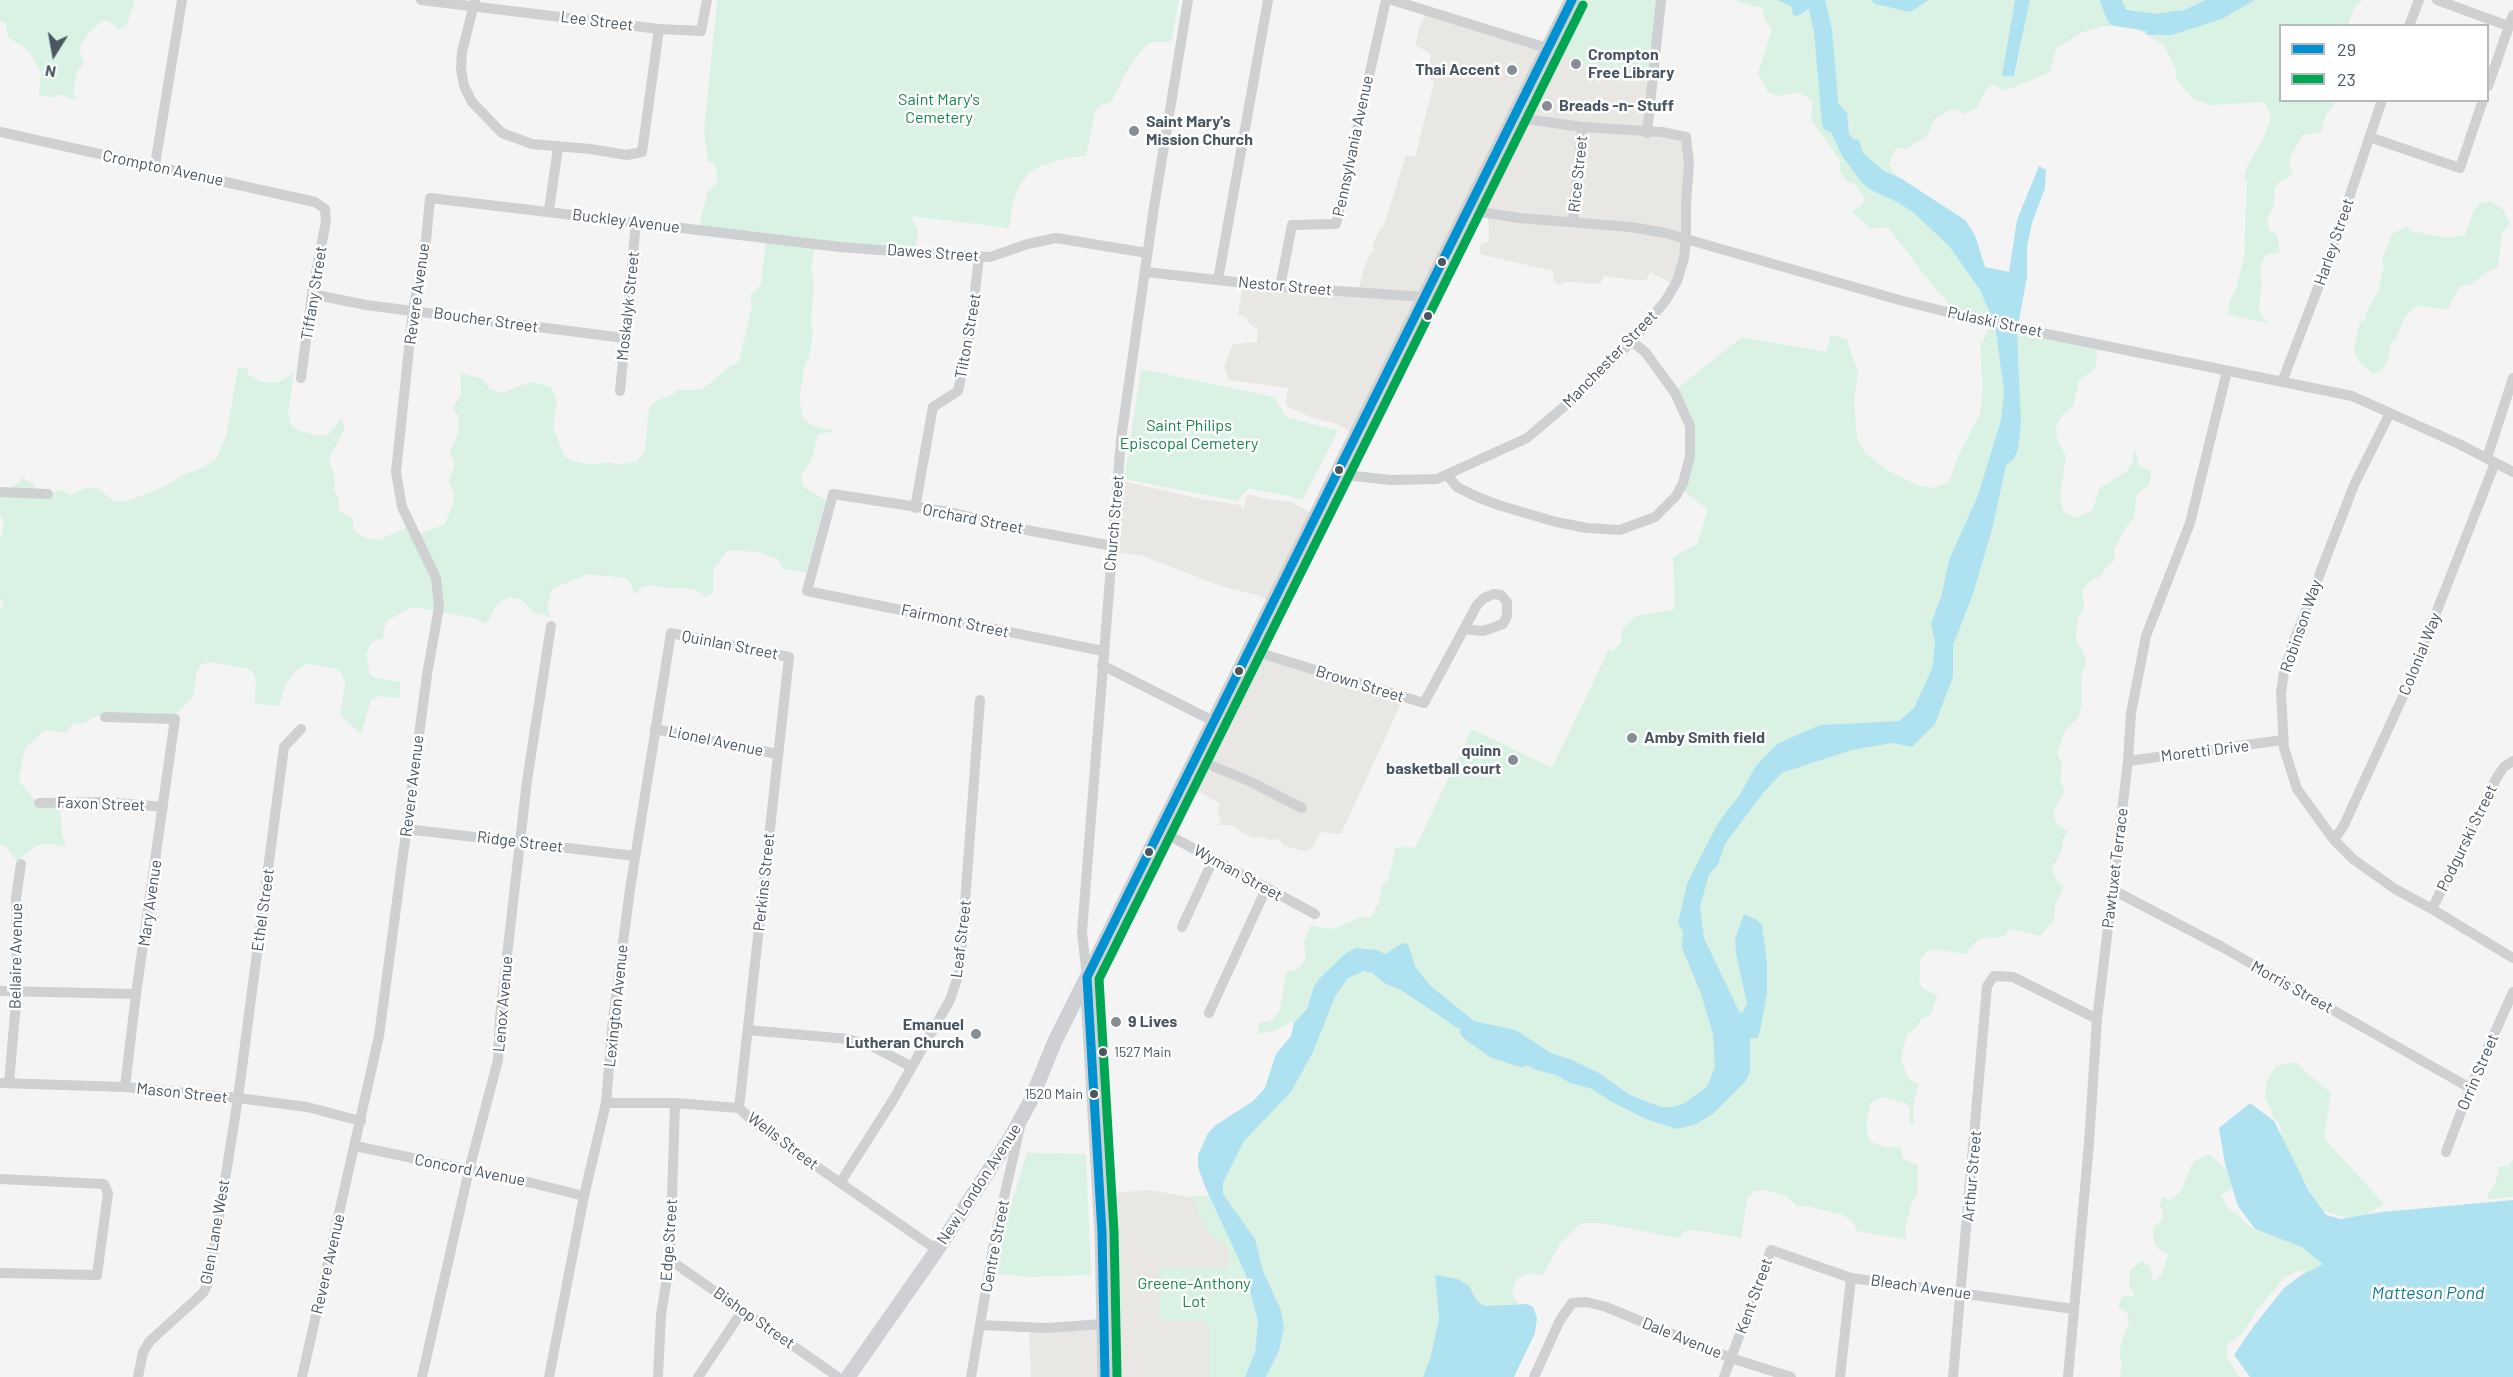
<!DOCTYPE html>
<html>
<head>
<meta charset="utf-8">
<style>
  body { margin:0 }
  #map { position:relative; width:2513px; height:1377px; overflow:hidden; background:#f4f4f4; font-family:Barlow,sans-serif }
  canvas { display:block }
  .legend { position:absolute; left:2279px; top:24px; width:210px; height:78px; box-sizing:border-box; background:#fff; border:2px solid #b7bbc0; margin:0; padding:8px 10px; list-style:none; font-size:18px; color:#4a5661 }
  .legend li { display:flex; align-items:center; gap:12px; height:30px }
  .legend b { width:30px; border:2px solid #b7bbc0 }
  .north { position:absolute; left:24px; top:24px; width:60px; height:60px; -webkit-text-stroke:4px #fff; paint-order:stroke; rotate:191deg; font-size:16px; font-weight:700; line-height:24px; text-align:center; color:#4a5661 }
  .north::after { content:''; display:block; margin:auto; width:21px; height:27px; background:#4a5661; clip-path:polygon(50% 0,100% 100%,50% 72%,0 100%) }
</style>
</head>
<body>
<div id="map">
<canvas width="2513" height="1377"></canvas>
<ul class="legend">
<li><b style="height:8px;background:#0092d0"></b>29</li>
<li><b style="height:8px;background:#00a651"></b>23</li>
</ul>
<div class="north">N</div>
</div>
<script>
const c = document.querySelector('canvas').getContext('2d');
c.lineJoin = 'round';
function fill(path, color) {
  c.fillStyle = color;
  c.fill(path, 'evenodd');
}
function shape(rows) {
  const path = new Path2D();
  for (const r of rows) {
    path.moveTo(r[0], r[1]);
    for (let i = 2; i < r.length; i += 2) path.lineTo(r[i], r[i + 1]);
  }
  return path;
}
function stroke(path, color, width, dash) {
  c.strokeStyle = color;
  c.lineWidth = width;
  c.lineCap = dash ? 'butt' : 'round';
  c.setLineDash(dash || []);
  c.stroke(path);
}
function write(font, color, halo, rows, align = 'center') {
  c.font = font + ' Barlow,sans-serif';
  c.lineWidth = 5;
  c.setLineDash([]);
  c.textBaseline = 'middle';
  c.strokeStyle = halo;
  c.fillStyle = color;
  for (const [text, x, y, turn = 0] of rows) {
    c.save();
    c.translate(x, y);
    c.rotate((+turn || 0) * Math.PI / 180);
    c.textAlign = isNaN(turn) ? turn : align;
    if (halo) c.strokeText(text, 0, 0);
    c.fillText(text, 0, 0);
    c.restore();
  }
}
const commercial = shape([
  [1427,12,1551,44,1579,64,1654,71,1647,131,1686,138,1685,243,1673,284,1650,272,1647,279,1642,281,1604,276,1600,284,1565,282,1561,285,1554,282,1553,271,1479,254,1481,244,1489,241,1488,215,1467,212,1355,434,1336,424,1310,417,1287,406,1286,402,1288,388,1229,380,1224,367,1233,344,1257,342,1258,330,1249,323,1247,318,1238,314,1243,285,1358,292,1363,271,1371,252,1375,251,1372,246,1380,229,1384,225,1406,155,1415,157,1434,83,1427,76,1431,54,1415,45,1419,28],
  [1118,480,1206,500,1240,505,1243,509,1248,494,1275,501,1279,500,1291,502,1315,515,1272,602,1257,595,1224,587,1140,555,1112,552],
  [1249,653,1403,699,1341,834,1321,832,1312,848,1305,851,1284,846,1278,838,1272,841,1261,837,1252,838,1231,825,1218,825,1221,818,1217,814,1220,804,1185,783],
  [1150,1190,1195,1198,1199,1214,1216,1239,1225,1243,1228,1249,1228,1267,1202,1320,1209,1327,1209,1377,1031,1377,1029,1329,1102,1325,1100,1194]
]);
const green = shape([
  [0,0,134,0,134,3,126,27,119,30,114,24,103,20,87,35,79,49,84,63,77,72,73,90,77,101,60,94,51,98,39,95,41,72,29,51,8,37,6,24,0,20],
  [717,0,1179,0,1172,39,1169,42,1152,42,1144,48,1129,67,1111,102,1099,106,1095,112,1086,156,1070,157,1040,166,1030,172,1019,186,1013,203,1009,228,911,216,918,231,915,252,816,246,811,266,814,283,811,323,813,331,809,358,805,363,799,401,804,420,814,426,834,431,818,435,811,461,801,476,804,487,826,500,806,572,782,569,779,560,761,553,735,550,726,552,713,570,713,592,706,597,698,591,686,588,663,588,652,585,642,587,634,595,632,585,626,578,588,574,552,589,547,607,551,617,533,612,522,600,510,597,498,603,486,624,474,618,412,607,387,621,383,632,384,638,372,642,366,654,370,675,376,678,400,682,400,698,380,696,371,700,361,734,340,715,345,683,341,672,333,668,310,664,304,665,294,673,286,684,279,706,255,704,256,680,253,672,246,668,209,662,201,665,197,671,193,697,174,716,147,713,96,716,83,724,74,723,65,733,45,730,27,746,23,755,19,781,34,799,39,803,60,804,62,835,66,847,53,844,37,845,17,861,7,847,0,845,0,611,4,605,0,598,0,541,4,525,0,513,0,494,9,490,25,476,25,480,33,483,36,490,48,494,62,490,70,495,89,487,99,489,113,501,124,502,161,488,185,474,202,468,217,458,226,436,238,368,247,368,248,374,260,382,277,383,294,373,288,413,290,423,297,430,318,436,329,434,342,417,345,428,329,459,335,479,334,489,338,498,339,511,353,519,353,526,357,533,368,539,379,540,410,526,417,535,445,524,453,504,454,496,449,481,455,464,450,453,459,430,458,416,453,407,461,395,460,373,483,379,490,389,503,393,518,386,535,382,552,388,557,401,553,426,564,456,575,462,594,465,608,462,617,465,636,462,645,451,649,408,656,401,674,394,676,390,702,390,730,366,739,362,752,306,750,295,756,291,761,283,766,240,703,232,700,221,708,191,718,181,715,163,708,161,704,132],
  [1573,0,1662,0,1654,71,1579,64,1551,44],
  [1738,0,1777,0,1791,6,1793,15,1797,16,1824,0,1871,0,1875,4,1909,12,1929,0,2015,0,2015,76,2030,0,2107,0,2120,20,2117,26,2102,26,2079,34,2056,49,2050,72,2005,91,1994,85,1987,88,1977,108,1964,114,1960,111,1951,109,1935,119,1925,139,1916,142,1908,149,1896,148,1889,163,1893,172,1902,179,1884,171,1863,153,1859,140,1853,139,1849,134,1847,113,1834,99,1822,98,1871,190,1899,203,1914,212,1949,246,1980,290,1995,324,2004,391,2001,420,1978,495,1949,560,1941,597,1931,624,1935,643,1932,668,1914,708,1899,721,1820,725,1755,767,1739,796,1678,923,1693,949,1722,1018,1723,1039,1732,1048,1732,1059,1719,1078,1684,1103,1673,1107,1661,1107,1630,1095,1599,1073,1570,1059,1551,1053,1516,1030,1474,1021,1431,986,1416,968,1408,945,1385,954,1377,950,1357,948,1346,953,1314,986,1307,1009,1294,1023,1291,1021,1277,1030,1258,1034,1259,1023,1271,1021,1280,1010,1286,972,1298,969,1306,958,1304,942,1310,926,1334,929,1361,917,1371,918,1378,904,1382,886,1388,881,1396,846,1401,849,1403,846,1415,848,1472,729,1552,768,1609,649,1612,651,1621,643,1623,628,1635,616,1675,609,1673,557,1697,544,1708,510,1683,490,1689,431,1673,392,1742,337,1826,352,1831,335,1847,339,1858,374,1854,400,1857,438,1865,453,1887,470,1917,485,1935,488,1949,482,1958,456,1980,414,1983,388,1980,343,1983,341,1991,323,1954,314,1946,299,1936,290,1888,227,1871,229,1852,212,1863,204,1864,197,1855,184,1847,182,1839,170,1840,160,1811,120,1812,101,1800,92,1778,96,1768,92,1758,73,1772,29,1766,22,1762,8,1738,2],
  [2122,0,2206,0,2184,10,2154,14,2147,26,2147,35,2139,31,2144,17,2142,12,2127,8,2126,10],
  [2255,0,2363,0,2354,8,2348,25,2280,26,2280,100,2335,101,2334,105,2326,114,2321,132,2303,135,2292,153,2289,164,2293,174,2279,182,2274,190,2274,204,2267,220,2269,230,2277,235,2280,253,2268,254,2263,259,2260,272,2262,283,2259,306,2261,316,2269,323,2228,315,2230,300,2236,289,2244,257,2247,180,2244,178,2248,165,2264,137,2271,117,2265,102,2211,105,2193,99,2176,79,2176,70,2164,46,2148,35,2172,35,2222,19],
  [2489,201,2502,208,2510,223,2502,234,2498,267,2484,274,2472,284,2459,287,2448,309,2417,306,2405,317,2395,340,2391,342,2389,357,2382,370,2373,374,2358,361,2354,349,2360,322,2365,320,2368,308,2378,292,2384,266,2382,260,2392,234,2407,226,2411,231,2449,238,2465,235,2474,210,2479,204],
  [2017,331,2098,346,2095,369,2079,380,2073,407,2063,414,2056,426,2057,439,2066,456,2060,497,2063,511,2075,518,2092,511,2100,488,2127,471,2132,463,2135,449,2139,466,2151,471,2151,476,2149,486,2141,490,2136,497,2134,518,2126,527,2114,550,2114,561,2106,567,2101,576,2092,580,2082,590,2084,608,2079,616,2076,634,2077,643,2083,650,2086,664,2081,677,2082,705,2078,718,2065,730,2057,754,2062,764,2060,781,2065,790,2053,813,2056,822,2068,832,2063,839,2062,850,2052,869,2056,880,2064,886,2055,905,2054,920,2040,936,2013,929,2007,932,2003,937,1979,939,1965,954,1934,949,1926,952,1921,958,1919,978,1922,988,1937,995,1931,1015,1922,1018,1916,1028,1907,1034,1901,1059,1909,1080,1919,1083,1913,1106,1914,1123,1910,1125,1910,1108,1905,1103,1884,1097,1871,1103,1866,1123,1869,1141,1887,1148,1900,1146,1903,1159,1918,1165,1917,1195,1911,1205,1905,1229,1906,1239,1857,1231,1853,1222,1843,1215,1807,1206,1798,1207,1784,1195,1764,1190,1754,1191,1747,1199,1741,1238,1695,1230,1685,1231,1679,1238,1601,1223,1581,1223,1561,1242,1543,1275,1527,1274,1517,1278,1512,1294,1519,1304,1485,1306,1477,1301,1469,1286,1435,1275,1439,1319,1430,1359,1423,1377,1266,1377,1279,1351,1284,1328,1281,1310,1263,1271,1255,1239,1223,1194,1223,1183,1244,1141,1291,1092,1313,1052,1335,997,1348,978,1364,971,1372,973,1386,984,1401,989,1436,1014,1536,1070,1556,1075,1570,1083,1592,1089,1610,1101,1646,1119,1714,1113,1746,1081,1750,1071,1750,1038,1767,993,1767,962,1761,925,1735,939,1736,954,1747,1004,1743,1014,1739,1011,1704,938,1700,907,1709,873,1718,865,1725,844,1763,793,1782,773,1852,750,1893,743,1912,747,1953,666,1953,645,1956,631,1973,594,1993,526,2006,465,2014,459],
  [1141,369,1274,397,1286,417,1338,431,1303,499,1249,488,1237,501,1129,480,1125,475],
  [2297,1062,2308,1074,2331,1093,2324,1138,2384,1204,2362,1217,2351,1219,2321,1210,2283,1144,2280,1125,2272,1115,2271,1109,2265,1098,2267,1080,2276,1066],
  [1027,1153,1086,1154,1091,1275,1026,1277,995,1273,1008,1215],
  [2209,1154,2227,1170,2232,1188,2221,1195,2229,1210,2238,1213,2240,1218,2254,1230,2317,1249,2328,1269,2311,1277,2299,1270,2284,1278,2257,1310,2242,1334,2227,1345,2227,1357,2240,1377,2120,1377,2122,1363,2119,1351,2129,1321,2127,1313,2118,1306,2123,1296,2135,1296,2129,1285,2130,1270,2142,1261,2150,1266,2153,1282,2161,1276,2168,1254,2159,1250,2154,1243,2153,1227,2162,1220,2163,1210,2159,1207,2163,1197,2170,1200,2181,1191,2191,1166,2196,1160],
  [2513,1160,2513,1197,2490,1199,2486,1196,2494,1187,2499,1167,2508,1166],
  [1191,1196,1209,1196,1246,1275,1258,1322,1255,1352,1245,1377,1209,1377,1209,1328,1202,1320,1160,1320,1159,1268,1228,1267,1228,1249,1225,1243,1216,1239,1206,1230,1199,1214,1195,1198]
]);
const water = shape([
  [1777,0,1824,0,1797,16,1793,15,1791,6],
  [1871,0,1929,0,1910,12,1875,4],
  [2015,0,2030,0,2014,76,2002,76],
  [2107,0,2122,0,2126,10,2124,22,2120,20],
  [2206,0,2255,0,2222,19,2172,35,2147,35,2147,26,2154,14,2184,10],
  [1822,98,1834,99,1847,113,1849,134,1853,139,1859,140,1863,153,1884,171,1902,179,1965,220,1975,235,1985,267,2009,272,2017,220,2039,166,2046,170,2045,188,2032,223,2027,247,2027,277,2017,331,2021,423,2018,449,2014,459,2006,465,1993,526,1973,594,1953,645,1953,677,1935,724,1912,747,1893,743,1852,750,1782,773,1763,793,1725,844,1718,865,1709,874,1700,907,1704,938,1739,1011,1742,1013,1747,1004,1736,954,1735,939,1744,914,1757,920,1762,925,1767,962,1767,993,1760,1031,1757,1038,1750,1038,1750,1071,1746,1081,1714,1113,1696,1124,1677,1129,1646,1119,1610,1101,1592,1089,1570,1083,1556,1075,1536,1070,1456,1027,1401,990,1386,984,1372,973,1364,971,1348,978,1335,997,1313,1052,1291,1092,1244,1141,1223,1183,1223,1194,1255,1239,1263,1271,1281,1310,1284,1328,1279,1351,1266,1377,1245,1377,1255,1352,1258,1322,1246,1275,1206,1189,1198,1167,1198,1155,1208,1133,1216,1125,1253,1101,1265,1088,1276,1054,1291,1036,1294,1023,1307,1009,1314,986,1321,977,1346,953,1356,948,1377,950,1385,954,1403,943,1408,944,1416,968,1431,986,1474,1021,1516,1030,1551,1053,1570,1059,1599,1073,1630,1095,1661,1107,1673,1107,1684,1103,1719,1078,1732,1059,1732,1048,1723,1039,1722,1018,1693,949,1678,923,1687,884,1718,823,1739,796,1755,767,1777,744,1820,725,1899,721,1914,708,1932,668,1935,643,1931,624,1941,597,1949,560,1978,495,2001,420,2004,391,1995,325,1980,290,1949,246,1914,213,1899,203,1871,190,1861,182,1841,154,1820,107],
  [2250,1103,2274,1121,2309,1191,2326,1215,2341,1219,2382,1212,2513,1200,2513,1377,2250,1377,2234,1355,2253,1327,2284,1288,2300,1276,2323,1264,2302,1247,2255,1229,2238,1206,2225,1164,2219,1128],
  [1435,1275,1458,1279,1469,1286,1477,1301,1485,1306,1527,1304,1533,1307,1537,1318,1535,1333,1514,1377,1423,1377,1430,1359,1439,1319]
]);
const river = shape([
  [1816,0,1823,31,1831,123],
  [2109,0,2116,17,2162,24,2172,20],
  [1693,924,1691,946,1709,989,1722,1033,1724,1069,1713,1096],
  [1469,1031,1494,1049,1521,1058]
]);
const minor = shape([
  [421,0,659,29,701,31,707,0],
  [475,0,462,52,461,69,464,86,472,102,502,133,532,144,590,149,627,155,642,152,659,29],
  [1392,0,1547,48],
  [2437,0,2508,26],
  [2409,26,2419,0],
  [2488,86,2513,15],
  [0,132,315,202,325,209,326,221,312,294,301,378],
  [1647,133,1661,0],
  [2369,137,2460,168,2483,100],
  [155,165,182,0],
  [549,210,558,148],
  [1467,210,1519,218,1631,227,1665,233,1903,301,1983,321,2352,396,2459,444,2513,472],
  [1573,222,1582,127],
  [1146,272,1280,287,1425,297],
  [1218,280,1268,0],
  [1280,287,1292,225,1336,224,1386,0],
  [312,294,366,305,624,338],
  [2282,382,2324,272,2382,100],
  [620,391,636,222],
  [2390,413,2354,485,2292,646,2284,672,2281,693,2284,748,2297,789,2334,840,2353,859,2395,889,2432,909,2513,958],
  [2487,458,2513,378],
  [1336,474,1391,480,1437,479,1527,438,1573,399,1632,341,1666,300,1677,281,1684,258,1686,238,1686,203,1689,164,1686,137,1662,132,1582,127,1512,117],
  [1448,476,1457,487,1475,496,1498,505,1556,522,1587,528,1620,530,1655,517,1676,496,1683,483,1690,456,1690,426,1675,393,1646,353,1632,341],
  [0,492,48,494],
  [915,508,933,407,958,391,970,334,979,257],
  [1494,594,1501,595,1507,602,1507,616,1503,624,1483,631,1464,629,1477,605,1484,598,1494,594],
  [1250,650,1424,703,1464,629],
  [1103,651,807,591,833,494,950,512,1021,529,1113,546],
  [1102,665,1215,722],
  [105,717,175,719,136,994,125,1087],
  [655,729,777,754],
  [1196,759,1249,781,1302,808],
  [2128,761,2283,740],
  [39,803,106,802,163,807],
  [406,829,635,856],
  [1161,831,1315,914],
  [2334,840,2344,825,2405,692,2495,463],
  [2113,890,2222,947,2470,1088],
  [2432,909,2497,777,2504,767,2513,761],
  [1182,927,1213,860],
  [1087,977,1082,932,1121,439,1154,207,1188,0],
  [0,991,136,994],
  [1209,1013,1266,889],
  [748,1030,848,1039,870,1045,912,1067],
  [0,1083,125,1087,238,1098,307,1107,361,1121],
  [9,1083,17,991,16,898,21,864],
  [606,1103,675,1103,739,1108,755,1123,790,1148,937,1250],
  [355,1146,532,1183,584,1196],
  [2446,1152,2470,1088,2513,992],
  [0,1179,104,1184,108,1193,97,1275,0,1273],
  [840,1183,893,1100,950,1000,960,970,980,700],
  [670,1260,838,1377],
  [980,1325,1046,1328,1103,1324],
  [138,1377,143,1352,150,1341,203,1293,209,1281,238,1098,284,747,301,729],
  [302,1377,379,1036,427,675,439,607,436,578,402,507,396,472,413,310,426,241,430,198,840,247,905,252,990,257,1028,244,1056,238,1147,253],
  [422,1377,469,1170,498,1060,500,1017,527,781,551,626],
  [549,1377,584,1196,606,1103,613,1019,630,889,671,633,789,657,739,1108],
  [658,1377,661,1315,670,1260,675,1103],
  [698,1377,743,1310],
  [971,1377,995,1237,1020,1127],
  [1534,1377,1560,1320,1572,1303,1586,1302,1606,1307,1731,1358,1791,1377],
  [1724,1377,1771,1250,1851,1278,2074,1309],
  [1840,1377,1851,1278],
  [1953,1377,1987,986,1994,976,2013,977,2097,1019],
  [2068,1377,2089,1143,2097,1019,2128,761,2131,713,2146,636,2190,523,2227,371]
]);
const secondary = shape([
  [848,1377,937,1250,1012,1135,1030,1102,1055,1041,1087,977],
  [1105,1377,1102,1233,1087,977,1572,0]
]);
const bus1 = shape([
  [1105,1377,1102,1233,1087,977,1572,0]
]);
const bus2 = shape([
  [1117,1377,1114,1232,1099,979,1583,5]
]);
const markers = [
  [1576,64,6,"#868d94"],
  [1512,70,6,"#868d94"],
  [1547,106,6,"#868d94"],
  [1134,131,6,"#868d94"],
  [1442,262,5,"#4a5661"],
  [1428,316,5,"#4a5661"],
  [1339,470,5,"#4a5661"],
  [1239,671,5,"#4a5661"],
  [1632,738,6,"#868d94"],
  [1513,760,6,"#868d94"],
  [1149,852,5,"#4a5661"],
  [1116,1022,6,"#868d94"],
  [976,1034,6,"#868d94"],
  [1103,1052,5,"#4a5661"],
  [1094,1094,5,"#4a5661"]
];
const busNames = [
  ["1527 Main",1114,1052],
  ["1520 Main",1083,1094,"right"]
];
const streetNames = [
  ["Lee Street",597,21,7],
  ["Pennsylvania Avenue",1353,146,-78],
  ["Crompton Avenue",163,168,12],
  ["Rice Street",1578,174,-84],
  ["Buckley Avenue",626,221,7],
  ["Harley Street",2334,242,-71],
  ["Dawes Street",933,253,4],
  ["Nestor Street",1285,286,5],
  ["Tiffany Street",314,293,-81],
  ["Revere Avenue",417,294,-82],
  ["Moskalyk Street",628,306,-84],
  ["Boucher Street",486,320,8],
  ["Pulaski Street",1995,322,12],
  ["Tilton Street",968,336,-80],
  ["Manchester Street",1610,359,-46],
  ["Orchard Street",973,519,11],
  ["Church Street",1114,523,-85],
  ["Fairmont Street",955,621,12],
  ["Robinson Way",2301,626,-71],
  ["Quinlan Street",730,645,11],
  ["Colonial Way",2420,654,-68],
  ["Brown Street",1360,684,17],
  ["Lionel Avenue",716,741,12],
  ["Moretti Drive",2205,751,-7],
  ["Revere Avenue",412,786,-83],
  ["Faxon Street",101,804,2],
  ["Podgurski Street",2467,838,-64],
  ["Ridge Street",520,842,7],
  ["Pawtuxet Terrace",2115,868,-83],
  ["Wyman Street",1238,873,29],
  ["Perkins Street",764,882,-84],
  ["Mary Avenue",150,903,-82],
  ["Ethel Street",263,910,-82],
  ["Leaf Street",961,939,-83],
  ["Bellaire Avenue",16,956,-89],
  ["Morris Street",2292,987,29],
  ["Lenox Avenue",503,1004,-85],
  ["Lexington Avenue",616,1006,-84],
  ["Orrin Street",2478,1072,-67],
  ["Mason Street",182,1093,6],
  ["Wells Street",783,1141,37],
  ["Concord Avenue",470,1170,11],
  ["Arthur Street",1972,1176,-85],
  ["New London Avenue",979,1184,-57],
  ["Glen Lane West",215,1232,-80],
  ["Edge Street",669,1240,-86],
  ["Centre Street",995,1246,-79],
  ["Revere Avenue",328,1264,-77],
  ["Bleach Avenue",1921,1287,8],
  ["Kent Street",1754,1296,-70],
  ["Bishop Street",754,1318,35],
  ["Dale Avenue",1682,1338,22]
];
const poiNames = [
  ["Crompton",1588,55],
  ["Free Library",1588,73],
  ["Thai Accent",1500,70,"right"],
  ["Breads -n- Stuff",1559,106],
  ["Saint Mary's",1146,122],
  ["Mission Church",1146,140],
  ["Amby Smith field",1644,738],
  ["quinn",1501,751,"right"],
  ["basketball court",1501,769,"right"],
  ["9 Lives",1128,1022],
  ["Emanuel",964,1025,"right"],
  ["Lutheran Church",964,1043,"right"]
];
const parkNames = [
  ["Saint Mary's",939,100],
  ["Cemetery",939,118],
  ["Saint Philips",1189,426],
  ["Episcopal Cemetery",1189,444],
  ["Greene-Anthony",1194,1284],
  ["Lot",1194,1302]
];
const waterNames = [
  ["Matteson Pond",2428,1293]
];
fill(commercial, '#e8e7e3');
fill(green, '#d9f2e3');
fill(water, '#aee2f0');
stroke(river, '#aee2f0', 18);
stroke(minor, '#ced0d2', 10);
stroke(secondary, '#ced0d4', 15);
stroke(bus1, '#0092d0', 9);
stroke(bus2, '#00a651', 9);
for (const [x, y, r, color] of markers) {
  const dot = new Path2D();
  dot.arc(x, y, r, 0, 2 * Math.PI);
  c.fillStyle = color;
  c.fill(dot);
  stroke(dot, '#fff', 2);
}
write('14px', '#4a5661', '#fff', busNames, 'left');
write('16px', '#4a5661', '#fff', streetNames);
write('bold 16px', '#4a5661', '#fff', poiNames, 'left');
write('16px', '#17864f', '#fff', parkNames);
write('italic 18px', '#0c7c9b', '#fff', waterNames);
</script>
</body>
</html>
